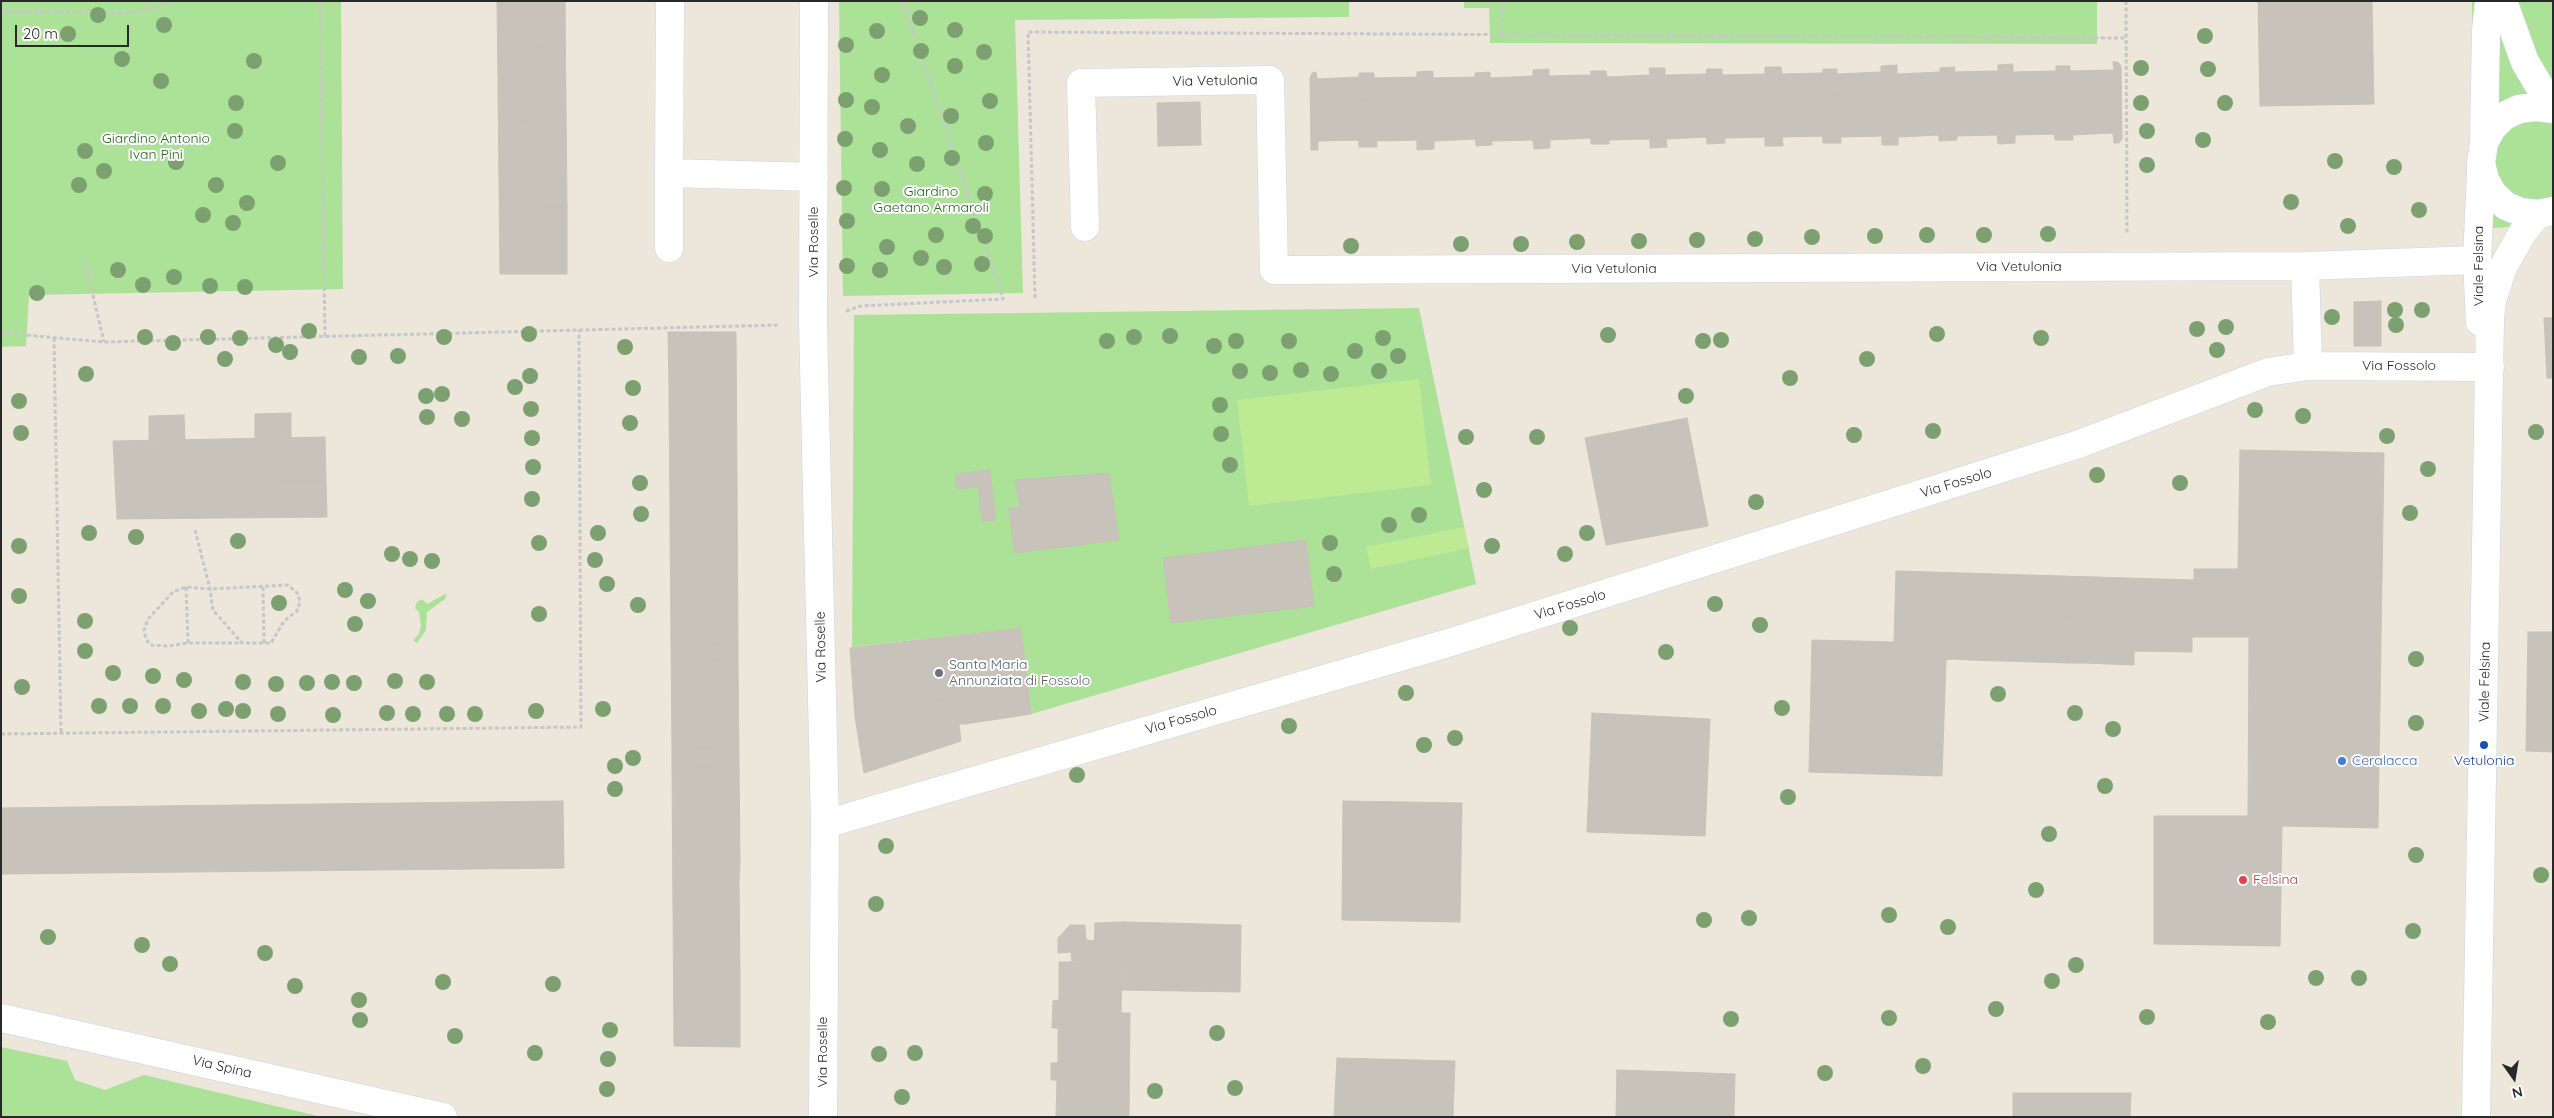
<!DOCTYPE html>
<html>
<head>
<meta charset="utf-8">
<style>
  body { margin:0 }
  #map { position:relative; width:2554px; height:1118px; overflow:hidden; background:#ece6db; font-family:Quicksand,sans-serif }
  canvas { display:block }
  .frame { position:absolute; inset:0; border:2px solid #292929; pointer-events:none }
  .north { position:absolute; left:2489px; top:1053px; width:50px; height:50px; -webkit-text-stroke:4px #fff; paint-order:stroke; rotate:167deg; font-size:14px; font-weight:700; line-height:20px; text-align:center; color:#292929 }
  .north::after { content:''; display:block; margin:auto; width:18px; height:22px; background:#292929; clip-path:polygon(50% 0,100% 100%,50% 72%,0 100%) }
  .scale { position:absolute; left:15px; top:25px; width:114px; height:22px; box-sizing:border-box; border:2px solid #292929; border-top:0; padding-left:6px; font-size:15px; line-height:18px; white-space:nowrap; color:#292929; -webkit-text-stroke:4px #fff; paint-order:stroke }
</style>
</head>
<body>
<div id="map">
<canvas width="2554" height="1118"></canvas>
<div class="frame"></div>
<div class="north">N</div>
<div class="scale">20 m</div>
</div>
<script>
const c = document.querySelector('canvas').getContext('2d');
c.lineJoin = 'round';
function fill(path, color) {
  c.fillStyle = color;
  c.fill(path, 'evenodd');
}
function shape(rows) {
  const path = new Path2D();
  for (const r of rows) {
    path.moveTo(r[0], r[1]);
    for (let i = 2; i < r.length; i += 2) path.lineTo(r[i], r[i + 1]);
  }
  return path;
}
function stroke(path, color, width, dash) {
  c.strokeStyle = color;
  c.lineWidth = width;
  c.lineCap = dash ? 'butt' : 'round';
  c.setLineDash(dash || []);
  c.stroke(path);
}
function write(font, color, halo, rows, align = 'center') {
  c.font = font + ' Quicksand,sans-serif';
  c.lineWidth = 4;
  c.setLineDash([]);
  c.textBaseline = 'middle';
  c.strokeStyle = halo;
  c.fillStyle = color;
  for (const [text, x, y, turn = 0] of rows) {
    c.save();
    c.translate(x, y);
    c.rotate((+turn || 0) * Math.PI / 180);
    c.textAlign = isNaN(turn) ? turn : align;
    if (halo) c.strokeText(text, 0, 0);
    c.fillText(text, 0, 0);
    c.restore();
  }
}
const green = shape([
  [1,1,341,1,343,289,29,295,26,346,1,347],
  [839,1,1349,1,1349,17,1015,20,1023,293,843,296],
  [1464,1,2097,1,2097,44,1490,43,1489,8,1464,8],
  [2472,1,2553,1,2553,223,2472,230],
  [1419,308,1476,584,1031,714,1021,628,852,647,854,315],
  [447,593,445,599,427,612,426,630,417,643,413,640,419,634,421,625,419,612,415,608,417,602,422,599,427,604],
  [1,1047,67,1061,75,1080,105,1090,144,1075,322,1117,1,1117]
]);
const pitch = shape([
  [1419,379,1431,485,1249,506,1237,400],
  [1464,527,1469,548,1371,569,1366,547]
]);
const building = shape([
  [497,1,565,1,567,207,519,208,520,235,547,234,547,223,567,222,567,274,500,274,498,93,515,92,516,118,519,121,544,120,548,117,548,53,543,47,520,48,516,53,517,77,498,78,497,1],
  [2258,1,2372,1,2374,104,2260,106,2258,1],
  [543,47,548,53,548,117,544,120,519,121,516,118,515,92,498,93,498,78,517,77,516,53,520,48,543,47],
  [2113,62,2118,62,2121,66,2122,139,2119,143,2114,143,2113,133,2072,135,2072,109,2078,109,2077,92,2049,92,2050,109,2055,108,2056,134,2015,135,2015,143,1998,144,1997,135,1957,136,1956,111,1962,111,1961,93,1933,93,1934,110,1938,110,1939,135,1898,137,1898,145,1882,145,1882,136,1841,137,1840,112,1846,112,1845,95,1816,96,1817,111,1822,111,1823,136,1782,137,1783,146,1765,146,1765,137,1725,138,1724,113,1730,113,1729,96,1723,96,1723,88,1707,88,1707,96,1701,96,1702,112,1706,112,1707,137,1666,139,1667,147,1650,148,1650,139,1608,140,1608,114,1614,113,1613,97,1585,97,1585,113,1590,113,1591,138,1550,140,1550,148,1534,149,1533,140,1492,141,1491,115,1498,115,1498,97,1469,99,1470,115,1474,114,1476,139,1434,141,1434,149,1417,150,1417,140,1376,141,1375,116,1382,116,1381,99,1353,100,1354,115,1358,115,1359,140,1318,141,1318,150,1311,150,1310,78,1312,73,1316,72,1317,79,1359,77,1359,73,1374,73,1374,78,1417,77,1417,72,1433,71,1433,78,1475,77,1475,73,1490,72,1490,78,1533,76,1533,70,1549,69,1549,76,1591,75,1591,71,1606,71,1607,77,1650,75,1649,68,1665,68,1665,75,1706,74,1707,69,1722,69,1722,75,1765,74,1765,67,1781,67,1782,74,1823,73,1823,69,1837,69,1837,74,1881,72,1881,66,1897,65,1897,74,1940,72,1940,68,1955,67,1954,72,1998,71,1998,65,2013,64,2013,72,2056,71,2056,66,2070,66,2070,71,2114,70,2113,62],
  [1707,88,1723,88,1723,96,1729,96,1730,113,1724,113,1725,143,1707,144,1706,112,1702,112,1701,96,1707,96,1707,88],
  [2049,92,2077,92,2078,109,2072,109,2073,140,2055,140,2055,108,2050,109,2049,92],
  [1933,93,1961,93,1962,111,1956,111,1957,140,1939,141,1938,110,1934,110,1933,93],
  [1845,95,1846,112,1840,112,1841,143,1823,143,1822,111,1817,111,1816,96,1845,95],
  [1498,97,1498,115,1491,115,1492,145,1476,146,1474,114,1470,115,1469,99,1498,97],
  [1585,97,1613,97,1614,113,1608,114,1609,144,1591,144,1590,113,1585,113,1585,97],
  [1381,99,1382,116,1375,116,1377,147,1359,147,1358,115,1354,115,1353,100,1381,99],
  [1200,102,1201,145,1158,146,1157,103,1200,102],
  [567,207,567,222,547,223,547,234,520,235,519,208,567,207],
  [2381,301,2381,346,2354,346,2354,302,2381,301],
  [2544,318,2553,318,2553,378,2547,378,2544,318],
  [668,332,736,332,738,642,706,645,705,639,691,640,693,668,707,666,706,661,738,658,740,863,692,863,692,885,717,885,717,880,739,880,740,978,719,978,719,962,698,962,698,997,740,997,740,1047,674,1046,672,766,717,767,717,748,672,749,670,526,687,526,687,539,707,539,707,509,670,509,669,405,713,405,713,386,669,387,668,332],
  [713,386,713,405,669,405,669,387,713,386],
  [291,413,291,438,255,439,255,414,291,413],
  [184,415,185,440,149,440,149,416,184,415],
  [1687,418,1708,526,1606,545,1585,438,1687,418],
  [325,437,326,481,221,482,221,439,325,437],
  [221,439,221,482,326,481,327,517,117,519,113,441,221,439],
  [2240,450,2384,453,2378,828,2282,826,2280,946,2154,944,2154,816,2248,816,2249,637,2192,637,2192,652,2134,651,2134,665,2085,663,2086,618,2060,617,2060,638,2069,639,2068,663,1970,660,1971,636,1981,636,1981,614,1956,612,1954,659,1946,660,1942,776,1809,772,1812,640,1894,642,1896,571,2194,580,2194,569,2238,569,2240,450],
  [990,470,996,520,982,521,978,487,957,489,955,474,990,470],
  [1109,473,1119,540,1014,553,1009,508,1020,507,1015,480,1109,473],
  [670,509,707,509,707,539,687,539,687,526,670,526,670,509],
  [1306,540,1314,606,1171,623,1163,558,1306,540],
  [1956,612,1981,614,1981,636,1971,636,1970,660,1954,659,1956,612],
  [2060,617,2086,618,2085,663,2068,663,2069,639,2060,638,2060,617],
  [1021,628,1031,714,965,724,960,698,904,703,906,712,855,717,850,648,1021,628],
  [2528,632,2553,632,2553,752,2526,751,2528,632],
  [705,639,706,645,738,642,738,658,706,661,707,666,693,668,691,640,705,639],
  [960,698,965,724,959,724,961,741,864,773,855,717,906,712,904,703,960,698],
  [1592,713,1710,719,1705,836,1587,832,1592,713],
  [717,748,717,767,672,766,672,749,717,748],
  [563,801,564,868,1,874,1,808,563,801],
  [1343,801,1462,803,1460,922,1342,920,1343,801],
  [692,863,740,863,739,880,717,880,717,885,692,885,692,863],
  [1123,922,1121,1013,1130,1013,1129,1117,1056,1117,1057,1080,1051,1080,1051,1063,1058,1063,1058,1028,1052,1028,1053,1001,1059,1000,1059,962,1094,962,1095,923,1123,922],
  [1123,922,1241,925,1240,992,1122,990,1123,922],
  [1070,925,1085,925,1086,940,1095,941,1094,962,1072,963,1071,952,1058,953,1058,938,1070,925],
  [698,962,719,962,719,978,740,978,740,997,698,997,698,962],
  [1337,1058,1455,1061,1453,1117,1334,1117,1337,1058],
  [1617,1070,1735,1074,1734,1117,1616,1117,1617,1070],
  [2013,1093,2131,1093,2130,1117,2013,1117,2013,1093]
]);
const path = shape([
  [320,1,325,337],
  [2126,1,2127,233],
  [1,11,127,13,162,6,169,1],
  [1502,35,1503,1],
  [84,257,104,342],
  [1035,298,1028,32,2127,38],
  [846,311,861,306,1003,299,903,1],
  [1,333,104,342,780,325],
  [54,338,61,733],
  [195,530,210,589,213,610,242,643,271,643,284,621,297,611,300,602,298,594,288,585,210,589,186,587,173,592,148,619,144,630,146,639,150,645,168,646,188,643,242,643],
  [186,587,188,643],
  [263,587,264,643],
  [1,734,581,727,579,330]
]);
const minor = shape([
  [670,1,669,173,814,177],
  [814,1,813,324,825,824,823,1117],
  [1085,227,1081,83,1270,80,1274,270,2305,266,2477,260],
  [669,248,669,173],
  [2305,266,2308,366,2490,367],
  [825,824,1445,644,2079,444,2268,372,2308,366],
  [1,1018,443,1117]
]);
const tertiary = shape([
  [2503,1,2525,62,2553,109],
  [2553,109,2536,107,2519,109,2504,116,2492,128,2484,143,2481,163,2485,180,2493,194,2506,206,2521,212,2538,214,2553,211],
  [2484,143,2486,30,2489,1],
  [2480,322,2477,260,2481,170],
  [2476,1117,2490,318,2492,301,2503,267,2523,232,2538,214]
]);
const trees = [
  [98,15],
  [920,18],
  [164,25],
  [955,30],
  [877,31],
  [68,34],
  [2205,36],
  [846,45],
  [921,51],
  [984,52],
  [122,59],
  [254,61],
  [955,66],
  [2141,68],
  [2208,69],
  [882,75],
  [161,81],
  [846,100],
  [990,101],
  [236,103],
  [2141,103],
  [2225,103],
  [872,107],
  [951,116],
  [908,126],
  [235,131],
  [2147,131],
  [845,139],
  [2203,140],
  [986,143],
  [880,150],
  [85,151],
  [952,158],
  [2335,161],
  [176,162],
  [278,163],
  [917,164],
  [2147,165],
  [2394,167],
  [104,171],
  [79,185],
  [216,185],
  [844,188],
  [882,189],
  [985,194],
  [2291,202],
  [247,203],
  [2419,210],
  [203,215],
  [847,221],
  [233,223],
  [973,226],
  [2348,226],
  [2048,234],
  [936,235],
  [1927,235],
  [1984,235],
  [985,236],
  [1875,236],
  [1812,237],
  [1755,239],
  [1697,240],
  [1639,241],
  [1577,242],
  [1461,244],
  [1521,244],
  [1351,246],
  [887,247],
  [921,258],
  [982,264],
  [847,266],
  [944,267],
  [118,270],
  [880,270],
  [174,277],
  [143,285],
  [210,286],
  [245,287],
  [37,293],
  [2395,310],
  [2422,310],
  [2332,317],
  [2396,325],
  [2226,327],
  [2197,329],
  [309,331],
  [529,334],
  [1937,334],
  [1608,335],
  [1170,336],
  [145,337],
  [208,337],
  [444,337],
  [1134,337],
  [240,338],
  [1383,338],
  [2041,338],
  [1721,340],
  [1107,341],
  [1236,341],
  [1289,341],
  [1703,341],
  [173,343],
  [276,345],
  [1214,346],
  [625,347],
  [2217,350],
  [1355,351],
  [290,352],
  [398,356],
  [1398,356],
  [359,357],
  [225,359],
  [1867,359],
  [1301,370],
  [1240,371],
  [1379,371],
  [1270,373],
  [86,374],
  [1331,374],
  [530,376],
  [1790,378],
  [515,387],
  [633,388],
  [442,394],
  [426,396],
  [1686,396],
  [19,401],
  [1220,405],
  [531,409],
  [2255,410],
  [2303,416],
  [427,417],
  [462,419],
  [630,423],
  [1933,431],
  [2536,432],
  [21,433],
  [1221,434],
  [1854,435],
  [2387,436],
  [1466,437],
  [1537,437],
  [532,438],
  [1230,465],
  [533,467],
  [2428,469],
  [2097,475],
  [640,483],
  [2180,483],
  [1484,490],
  [532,499],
  [1756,502],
  [2410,513],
  [641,514],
  [1419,515],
  [1389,525],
  [89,533],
  [598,533],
  [1587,533],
  [136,537],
  [238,541],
  [539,543],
  [1330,543],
  [19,546],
  [1492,546],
  [392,554],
  [1565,554],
  [410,559],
  [595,560],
  [432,561],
  [1334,574],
  [607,584],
  [345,590],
  [19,596],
  [368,601],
  [279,603],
  [1715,604],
  [638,605],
  [539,614],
  [85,621],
  [355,624],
  [1760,625],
  [1570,628],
  [85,651],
  [1666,652],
  [2416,659],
  [113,673],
  [153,676],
  [184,680],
  [395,681],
  [243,682],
  [332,682],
  [427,682],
  [307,683],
  [354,683],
  [276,684],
  [22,687],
  [1406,693],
  [1998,694],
  [99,706],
  [130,706],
  [163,706],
  [1782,708],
  [226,709],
  [603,709],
  [199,711],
  [243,711],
  [536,711],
  [387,713],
  [2075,713],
  [278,714],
  [413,714],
  [447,714],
  [475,714],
  [333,715],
  [2416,723],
  [1289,726],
  [2113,729],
  [1455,738],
  [1424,745],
  [633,758],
  [615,766],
  [1077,775],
  [2105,786],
  [615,789],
  [1788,797],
  [2049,834],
  [886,846],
  [2416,855],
  [2541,875],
  [2036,890],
  [876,904],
  [1889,915],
  [1749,918],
  [1704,920],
  [1948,927],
  [2413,931],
  [48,937],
  [142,945],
  [265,953],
  [170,964],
  [2076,965],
  [2316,978],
  [2359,978],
  [2052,981],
  [443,982],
  [553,984],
  [295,986],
  [359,1000],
  [1996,1009],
  [2147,1017],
  [1889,1018],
  [1731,1019],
  [360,1020],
  [2268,1022],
  [610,1030],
  [1217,1033],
  [455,1036],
  [535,1053],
  [915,1053],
  [879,1054],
  [608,1059],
  [1923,1066],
  [1825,1073],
  [1235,1088],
  [607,1089],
  [1155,1091],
  [902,1097]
];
const markers = [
  [939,673,5,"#6b7280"],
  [2484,745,5,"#1a4fb4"],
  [2342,761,5,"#3f7fe0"],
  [2243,880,5,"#e0444e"]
];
const streetNames = [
  ["Via Vetulonia",1215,81,-1],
  ["Via Roselle",814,242,-90],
  ["Viale Felsina",2479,266,-90],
  ["Via Vetulonia",2019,267],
  ["Via Vetulonia",1614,269],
  ["Via Fossolo",2399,366],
  ["Via Fossolo",1956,483,-17],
  ["Via Fossolo",1570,605,-17],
  ["Via Roselle",821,647,-91],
  ["Viale Felsina",2485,682,-89],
  ["Via Fossolo",1181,720,-16],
  ["Via Roselle",823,1052,-90],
  ["Via Spina",222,1067,13]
];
const parkNames = [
  ["Giardino Antonio",156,139],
  ["Ivan Pini",156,155],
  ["Giardino",931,192],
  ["Gaetano Armaroli",931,208]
];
const worshipNames = [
  ["Santa Maria",949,665],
  ["Annunziata di Fossolo",949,681]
];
const shopNames = [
  ["Ceralacca",2352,761]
];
const transitNames = [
  ["Vetulonia",2484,761]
];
const healthNames = [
  ["Felsina",2253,880]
];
fill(green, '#abe297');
fill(pitch, '#beea93');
fill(building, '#c7c3bb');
stroke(building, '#c7c2b5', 1);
stroke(minor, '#d0d2e2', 29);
stroke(tertiary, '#d0d2e2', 29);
stroke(path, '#c7c7c7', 3, [4, 2.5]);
stroke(minor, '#fff', 28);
stroke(tertiary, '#fff', 28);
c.fillStyle = '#7da071';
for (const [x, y] of trees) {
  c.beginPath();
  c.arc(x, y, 8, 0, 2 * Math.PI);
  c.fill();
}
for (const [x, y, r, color] of markers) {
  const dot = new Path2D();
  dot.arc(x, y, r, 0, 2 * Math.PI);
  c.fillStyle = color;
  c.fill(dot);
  stroke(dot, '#fff', 2);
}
write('14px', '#292929', '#fff', streetNames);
write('14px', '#23661a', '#fff', parkNames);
write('14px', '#5b616d', '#fff', worshipNames, 'left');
write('14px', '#366cbe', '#fff', shopNames, 'left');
write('14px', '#164399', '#fff', transitNames);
write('14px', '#be3a42', '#fff', healthNames, 'left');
</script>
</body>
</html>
